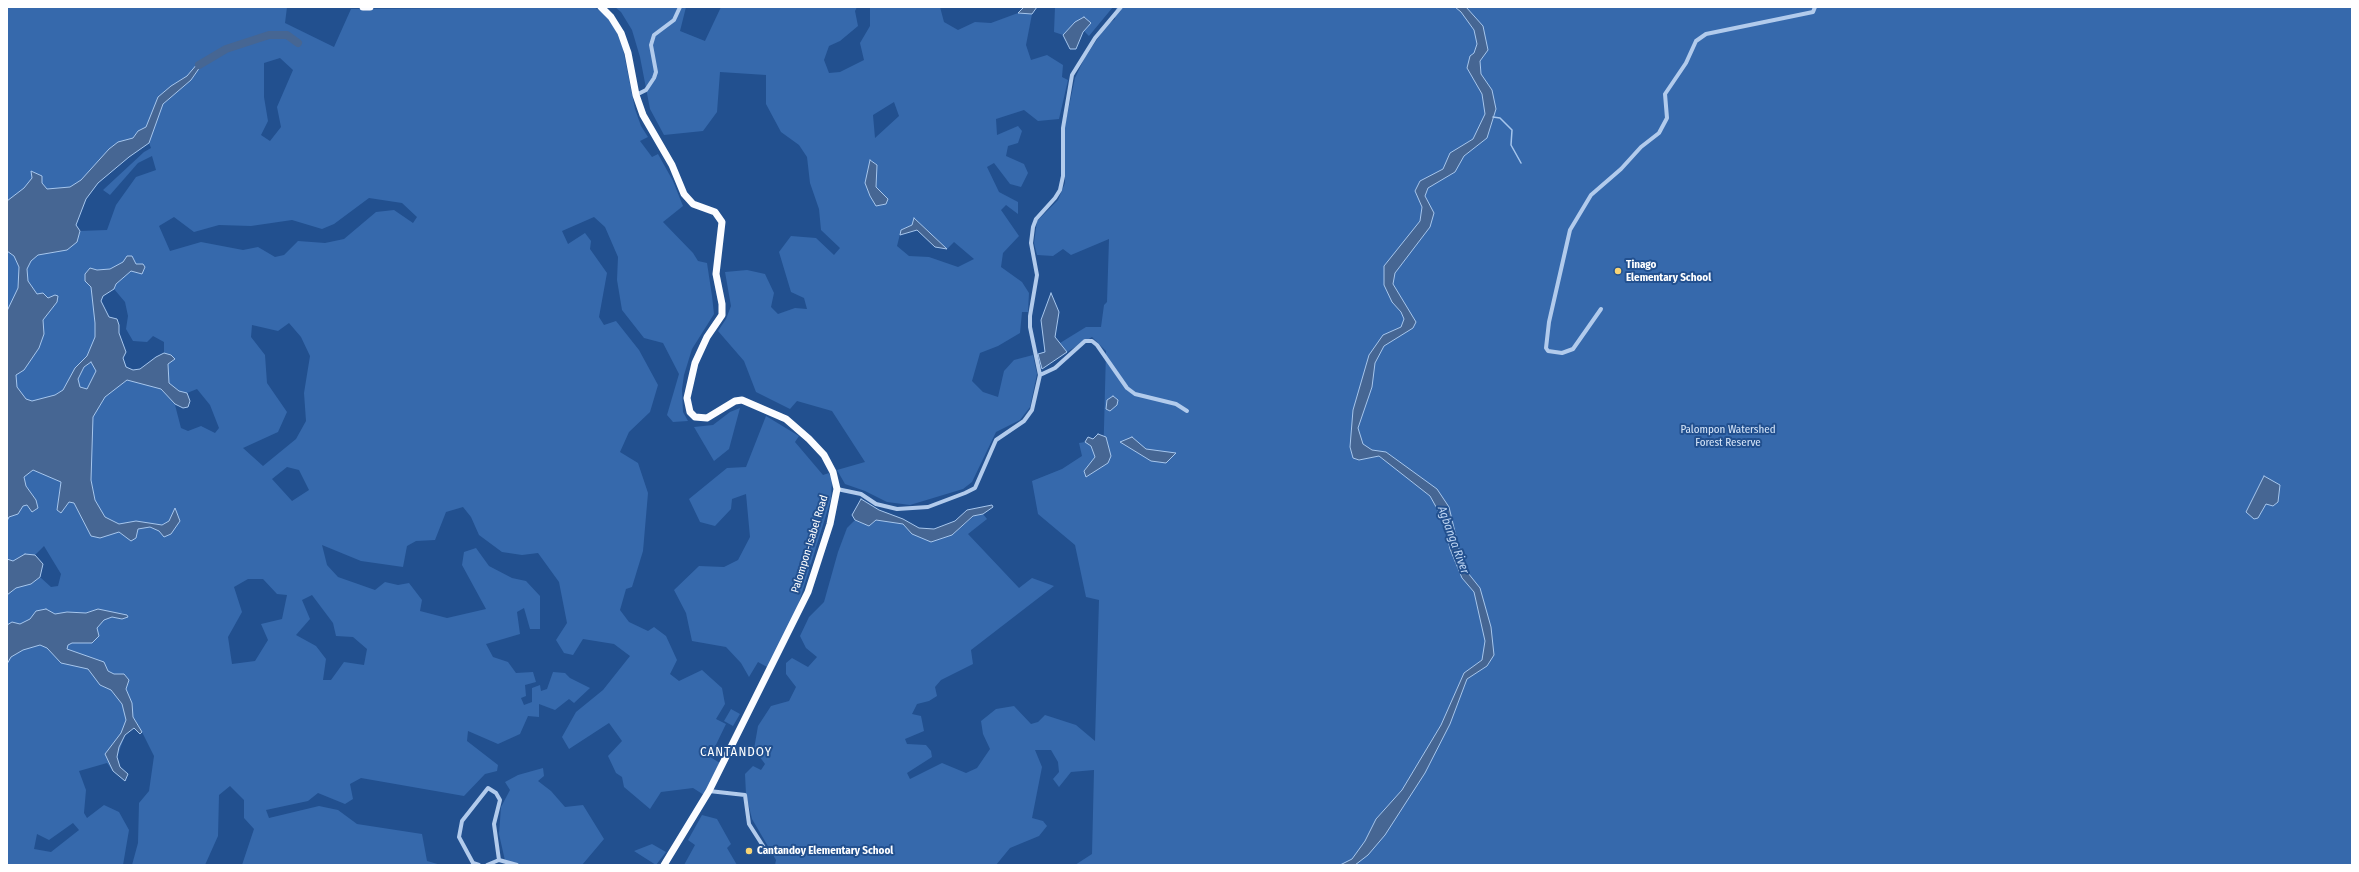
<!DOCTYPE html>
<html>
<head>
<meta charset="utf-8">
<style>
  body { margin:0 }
  #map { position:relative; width:2359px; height:872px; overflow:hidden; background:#22508f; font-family:"Fira Sans Condensed",sans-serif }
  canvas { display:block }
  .frame { position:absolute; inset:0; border:8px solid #fff; pointer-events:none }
</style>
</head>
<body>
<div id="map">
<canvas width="2359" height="872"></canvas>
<div class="frame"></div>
</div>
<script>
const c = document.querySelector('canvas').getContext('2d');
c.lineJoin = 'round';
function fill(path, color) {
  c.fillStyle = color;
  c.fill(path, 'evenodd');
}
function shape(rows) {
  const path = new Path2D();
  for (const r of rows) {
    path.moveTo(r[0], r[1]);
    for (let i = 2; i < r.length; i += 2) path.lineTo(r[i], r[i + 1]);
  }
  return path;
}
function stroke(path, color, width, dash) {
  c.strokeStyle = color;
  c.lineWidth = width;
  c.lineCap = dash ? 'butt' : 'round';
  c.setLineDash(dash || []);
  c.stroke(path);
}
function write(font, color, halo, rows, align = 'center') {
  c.font = font + ' "Fira Sans Condensed",sans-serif';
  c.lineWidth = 4;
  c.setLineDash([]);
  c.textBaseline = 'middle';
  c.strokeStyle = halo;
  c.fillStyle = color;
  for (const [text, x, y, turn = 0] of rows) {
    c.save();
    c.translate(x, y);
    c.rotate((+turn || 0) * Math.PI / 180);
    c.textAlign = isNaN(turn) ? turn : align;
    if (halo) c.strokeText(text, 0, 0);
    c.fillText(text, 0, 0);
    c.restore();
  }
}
const green = shape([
  [7,7,287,7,285,23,334,47,351,9,594,7,605,14,617,32,623,49,635,109,641,126,648,137,640,141,652,157,658,154,673,181,683,206,663,222,693,253,698,261,707,263,712,296,714,314,692,349,684,375,682,389,683,412,688,421,673,422,667,415,679,374,663,343,644,338,622,310,617,280,618,257,605,227,594,217,562,231,568,244,585,233,591,241,590,249,607,273,599,317,604,325,616,321,639,350,658,385,650,412,629,432,620,452,638,463,648,493,643,551,632,587,626,589,620,610,629,622,648,631,654,627,666,636,677,660,670,674,679,681,702,670,722,688,725,704,716,719,726,724,710,757,720,763,704,795,693,788,661,792,650,809,624,787,622,777,616,773,608,756,622,741,609,723,569,749,562,737,576,712,603,690,630,656,614,644,583,639,573,655,564,653,556,640,567,623,559,582,538,553,522,555,502,552,479,535,471,517,463,507,446,512,435,540,416,541,407,546,403,567,361,561,322,545,327,565,338,577,375,590,385,582,398,585,409,583,422,600,420,611,447,618,486,609,462,565,464,552,476,548,489,566,512,578,526,581,540,596,540,629,530,629,524,608,517,612,520,634,486,644,493,657,508,662,516,673,533,672,536,682,525,685,526,696,521,698,524,705,532,702,532,688,540,685,541,691,547,689,553,672,565,673,570,678,590,688,574,703,569,699,555,710,539,704,539,717,528,716,520,734,498,744,468,731,467,741,498,765,497,771,485,774,464,796,361,778,350,784,353,799,345,804,318,793,308,801,266,810,269,818,319,806,338,810,357,824,422,834,427,861,441,865,242,865,254,829,244,818,244,800,230,786,219,795,218,836,205,865,132,865,138,843,139,803,149,791,154,756,142,732,140,734,134,728,125,735,117,757,120,767,128,774,125,781,113,771,107,763,79,771,86,790,84,813,87,818,104,805,119,812,129,830,123,865,7,865],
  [280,58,293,70,277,107,281,127,270,141,261,135,268,121,264,97,264,63],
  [149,143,151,148,144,152,103,190,110,195,138,163,152,156,156,170,136,177,116,205,107,230,80,231,76,225,86,199,98,183,129,157],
  [369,198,402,203,417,217,413,223,394,210,376,212,344,239,325,243,298,241,284,255,275,257,258,247,243,250,201,242,170,251,159,226,174,217,194,232,219,225,251,226,292,220,322,229,334,224],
  [114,289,125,302,128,316,126,329,133,341,147,342,153,336,164,342,164,353,140,369,133,370,127,367,123,358,126,352,119,333,119,325,117,319,109,317,101,301,103,296],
  [289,323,301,337,310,356,304,393,306,421,296,439,263,466,243,448,278,432,287,412,267,383,265,355,251,337,252,325,278,331],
  [197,389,210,405,219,428,215,433,201,426,188,431,181,428,175,405,188,407,190,401,187,393],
  [287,467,299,470,309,490,292,501,272,479],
  [44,546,61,574,58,586,51,587,40,577,43,564,35,555],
  [248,579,263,579,277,594,287,595,282,619,261,624,268,640,255,661,232,664,228,637,242,612,234,587],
  [312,595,333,623,336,636,353,637,367,649,364,665,344,662,331,680,323,680,326,659,316,646,296,635,310,619,302,600],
  [73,823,79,830,51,852,34,849,37,834,49,840],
  [615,7,686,7,680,31,705,41,721,7,857,7,855,11,858,26,840,41,829,46,824,60,829,73,840,72,864,60,860,43,870,26,870,7,940,7,944,22,958,30,975,22,991,23,1018,13,1032,14,1026,45,1031,60,1047,55,1063,65,1062,77,1068,80,1059,119,1038,121,1024,110,996,119,997,135,1018,126,1022,131,1018,143,1008,146,1006,156,1024,164,1028,173,1021,187,1010,184,994,163,987,167,999,192,1018,202,1018,214,1006,205,1001,210,1019,236,1003,253,1001,267,1022,282,1029,293,1028,312,1022,312,1020,333,998,346,980,353,972,381,983,392,998,397,1004,371,1014,360,1033,355,1037,374,1030,407,1020,420,996,432,972,482,963,489,910,505,887,502,865,491,845,484,837,470,865,462,832,411,797,401,790,409,756,392,744,361,718,331,726,319,731,306,725,272,747,270,765,274,774,293,771,307,778,314,795,308,807,309,804,298,791,292,779,252,791,236,816,238,834,255,840,248,821,230,819,209,810,183,807,157,799,145,781,132,766,104,766,75,720,72,717,112,703,131,664,135,650,109,640,57,632,30,621,12],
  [894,102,899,116,875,138,873,115],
  [871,160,877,165,876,187],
  [914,218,947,249,954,242,974,259,958,267,929,257,909,256,897,246,901,230,912,225],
  [1055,7,1113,7,1089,36,1075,22,1063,35,1054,32],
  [1116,7,2352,7,2352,865,1075,865,1092,854,1094,770,1071,772,1059,787,1053,779,1059,772,1058,762,1051,750,1035,750,1042,767,1032,818,1043,821,1047,826,1039,836,1010,848,996,865,775,865,776,860,752,819,746,794,745,774,753,766,761,770,765,764,754,749,758,726,771,706,789,701,796,687,786,674,786,663,792,658,808,667,817,657,806,648,800,636,809,617,824,602,838,552,847,528,855,520,869,526,876,520,903,524,912,534,952,535,974,516,983,514,987,519,968,534,1019,588,1032,578,1054,586,971,650,973,664,941,680,935,687,937,696,929,701,917,704,912,714,921,716,924,731,905,739,907,744,926,745,931,751,932,757,907,773,910,779,942,763,966,773,977,768,990,749,983,734,981,721,996,709,1014,706,1031,724,1038,722,1045,715,1076,725,1095,741,1099,600,1086,597,1075,545,1038,514,1032,481,1062,469,1082,456,1079,443,1085,442,1091,446,1095,457,1084,471,1086,476,1103,466,1106,351,1092,337,1067,352,1060,343,1086,327,1101,327,1104,305,1107,302,1109,239,1071,255,1063,249,1053,256,1037,255,1034,243,1037,221,1058,200,1065,183,1065,125,1075,78,1084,59,1106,26,1115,19],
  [740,408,729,449,714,461,694,427,713,425,730,412],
  [766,416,799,436,795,442,823,475,829,473,832,479,831,499,797,609,767,667,758,662,749,677,741,663,726,647,692,641,686,613,674,590,699,566,724,567,738,560,750,537,746,494,732,499,731,509,715,526,700,522,689,499,727,468,746,467],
  [731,709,740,714,733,726,724,721],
  [543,768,544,776,538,781,551,791,565,807,583,805,604,839,582,865,506,865,499,834,501,807,510,790,505,782,518,775],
  [702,815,717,819,731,844,727,848,737,865,684,865,695,845,688,840],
  [652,844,666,852,656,865,634,851]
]);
const water = shape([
  [1024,7,1037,7,1032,14,1018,13,1024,7],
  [1455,7,1466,7,1483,26,1488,50,1480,61,1481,74,1492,90,1496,109,1487,138,1464,156,1455,172,1428,188,1425,196,1434,213,1430,227,1395,273,1393,284,1416,322,1413,328,1384,346,1375,363,1372,387,1358,428,1363,444,1372,450,1386,452,1437,489,1449,507,1459,549,1468,573,1480,588,1491,627,1494,655,1487,666,1467,679,1450,724,1425,773,1385,835,1368,855,1355,865,1340,865,1352,859,1365,841,1376,819,1402,790,1441,725,1464,673,1482,660,1485,641,1474,592,1462,578,1450,549,1445,523,1430,496,1379,456,1359,460,1353,458,1350,447,1353,410,1369,355,1383,335,1401,327,1404,319,1401,312,1392,302,1384,285,1384,266,1420,221,1422,207,1415,191,1420,181,1443,169,1450,153,1473,139,1485,114,1482,94,1467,68,1470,56,1474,53,1477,44,1474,30,1461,12,1455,7],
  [1084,17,1091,23,1083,32,1076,49,1070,49,1063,35,1075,22,1084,17],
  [198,63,200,67,191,80,163,104,149,143,129,157,98,183,86,199,76,225,80,231,77,242,67,250,38,255,31,261,27,269,28,281,37,294,43,293,48,298,55,295,58,296,57,302,43,320,44,334,39,348,24,370,16,375,17,387,26,399,32,401,55,395,63,390,75,368,87,356,95,337,95,323,91,287,85,281,85,274,90,268,97,270,110,269,123,262,127,256,132,256,136,264,143,264,145,267,142,274,131,271,116,284,114,289,103,296,101,301,109,317,117,319,119,325,119,333,126,352,123,358,126,367,133,370,140,369,156,357,164,353,171,355,175,359,168,364,169,383,179,391,187,393,190,401,188,407,183,408,175,404,161,389,127,380,105,397,93,417,91,480,95,500,105,517,119,524,136,521,162,525,169,521,175,508,180,521,171,534,164,537,159,531,150,527,138,529,136,538,131,541,119,532,100,538,91,536,74,503,69,502,61,513,57,510,61,482,33,470,24,477,26,486,36,500,38,508,32,512,27,505,23,506,18,514,9,517,7,521,7,311,18,288,19,267,14,256,7,251,7,201,24,188,32,178,31,171,42,176,42,183,47,189,70,187,81,180,109,149,118,142,133,138,138,131,146,127,158,97,171,86,187,76,198,63],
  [91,362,96,371,87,389,80,387,78,379,84,367,91,362],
  [870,160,877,165,876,187,888,199,886,204,876,206,870,196,865,183,870,160],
  [914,218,947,249,935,247,917,230,900,235,901,230,912,225,914,218],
  [1051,293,1059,312,1055,337,1067,352,1042,369,1038,354,1045,352,1041,320,1051,293],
  [1113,396,1118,400,1117,405,1110,411,1106,409,1107,400,1113,396],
  [1098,434,1106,437,1111,456,1108,463,1086,477,1084,471,1095,457,1091,446,1085,442,1088,437,1093,439,1098,434],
  [1132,437,1146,449,1176,453,1166,463,1151,461,1120,442,1132,437],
  [2264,476,2280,485,2278,502,2273,506,2266,504,2258,518,2254,519,2246,512,2264,476],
  [861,499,879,510,903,519,919,528,934,529,955,521,967,510,992,505,993,507,983,514,973,516,952,535,931,542,912,534,903,524,876,520,869,526,855,520,852,515,861,499],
  [25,554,35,555,43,564,40,577,31,584,16,588,7,595,7,559,13,561,25,554],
  [46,609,55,614,67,612,86,613,98,609,127,615,128,617,122,619,112,617,104,620,97,628,99,636,92,643,72,643,68,645,67,649,104,662,108,671,114,674,124,674,129,680,126,689,132,703,133,717,142,732,140,734,134,728,125,735,119,747,117,757,120,767,128,774,125,781,113,771,105,754,121,733,126,720,122,704,111,690,100,685,88,669,61,663,47,648,40,645,23,650,11,657,7,664,7,625,12,622,20,624,30,619,36,611,46,609]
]);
const stream = shape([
  [1493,117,1500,118,1512,130,1511,145,1521,163]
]);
const river = shape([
  [199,65,226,49,269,35,287,35,298,43]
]);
const minor = shape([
  [636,95,646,90,654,78,656,72,651,45,654,35,674,20,680,7],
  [1601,309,1573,349,1562,353,1548,351,1546,348,1549,322,1570,230,1591,195,1621,169,1641,147,1659,133,1667,118,1665,94,1686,63,1696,41,1706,34,1813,12,1815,7],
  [1040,375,1055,368,1085,341,1092,341,1097,345,1127,388,1135,394,1176,404,1187,411],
  [837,489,861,494,876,504,897,509,928,507,965,493,975,488,996,440,1024,421,1032,410,1040,375,1030,327,1030,316,1037,275,1031,243,1033,227,1036,219,1055,198,1060,190,1063,176,1063,128,1072,75,1095,38,1121,7],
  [709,791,745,795,749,824,765,849],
  [479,865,473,863,459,837,462,821,488,788,496,793,500,800,494,824,499,860],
  [487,865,499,860,517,865]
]);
const trunk = shape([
  [363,7,370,7],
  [601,7,611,17,621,33,628,53,636,95,643,115,672,165,684,194,693,204,715,212,722,222,716,274,722,304,722,315,707,337,695,363,687,398,690,412,695,417,707,418,735,401,742,400,786,419,809,439,824,455,833,472,837,489,830,524,808,592,709,791,664,865]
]);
const markers = [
  [1618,271,4,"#f8d474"],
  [749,851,4,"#f8d474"]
];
const poiNames = [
  ["Tinago",1626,265],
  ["Elementary School",1626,278],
  ["Cantandoy Elementary School",757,851]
];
const parkNames = [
  ["Palompon Watershed",1728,430],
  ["Forest Reserve",1728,443]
];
const streetNames = [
  ["Palompon-Isabel Road",810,544,-73]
];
const waterNames = [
  ["Agbanga River",1453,540,70]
];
const quarterNames = [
  ["CANTANDOY",736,752]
];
fill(green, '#3669ac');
fill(water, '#466693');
stroke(water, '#a6c6ed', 1);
stroke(stream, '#a6c6ed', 1.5);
stroke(river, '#466693', 8);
stroke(minor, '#b2cbec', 4);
stroke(trunk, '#fbfcff', 7);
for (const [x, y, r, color] of markers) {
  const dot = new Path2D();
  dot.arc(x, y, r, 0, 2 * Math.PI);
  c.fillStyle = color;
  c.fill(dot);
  stroke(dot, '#22508f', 1.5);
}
write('bold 11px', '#fff', '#22508f', poiNames, 'left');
write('11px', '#d7e6f9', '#22508f', parkNames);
write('11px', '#fff', '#22508f', streetNames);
write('italic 12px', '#bed5f3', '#22508f', waterNames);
c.letterSpacing = '1px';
write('13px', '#fff', '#22508f', quarterNames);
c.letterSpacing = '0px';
</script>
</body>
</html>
